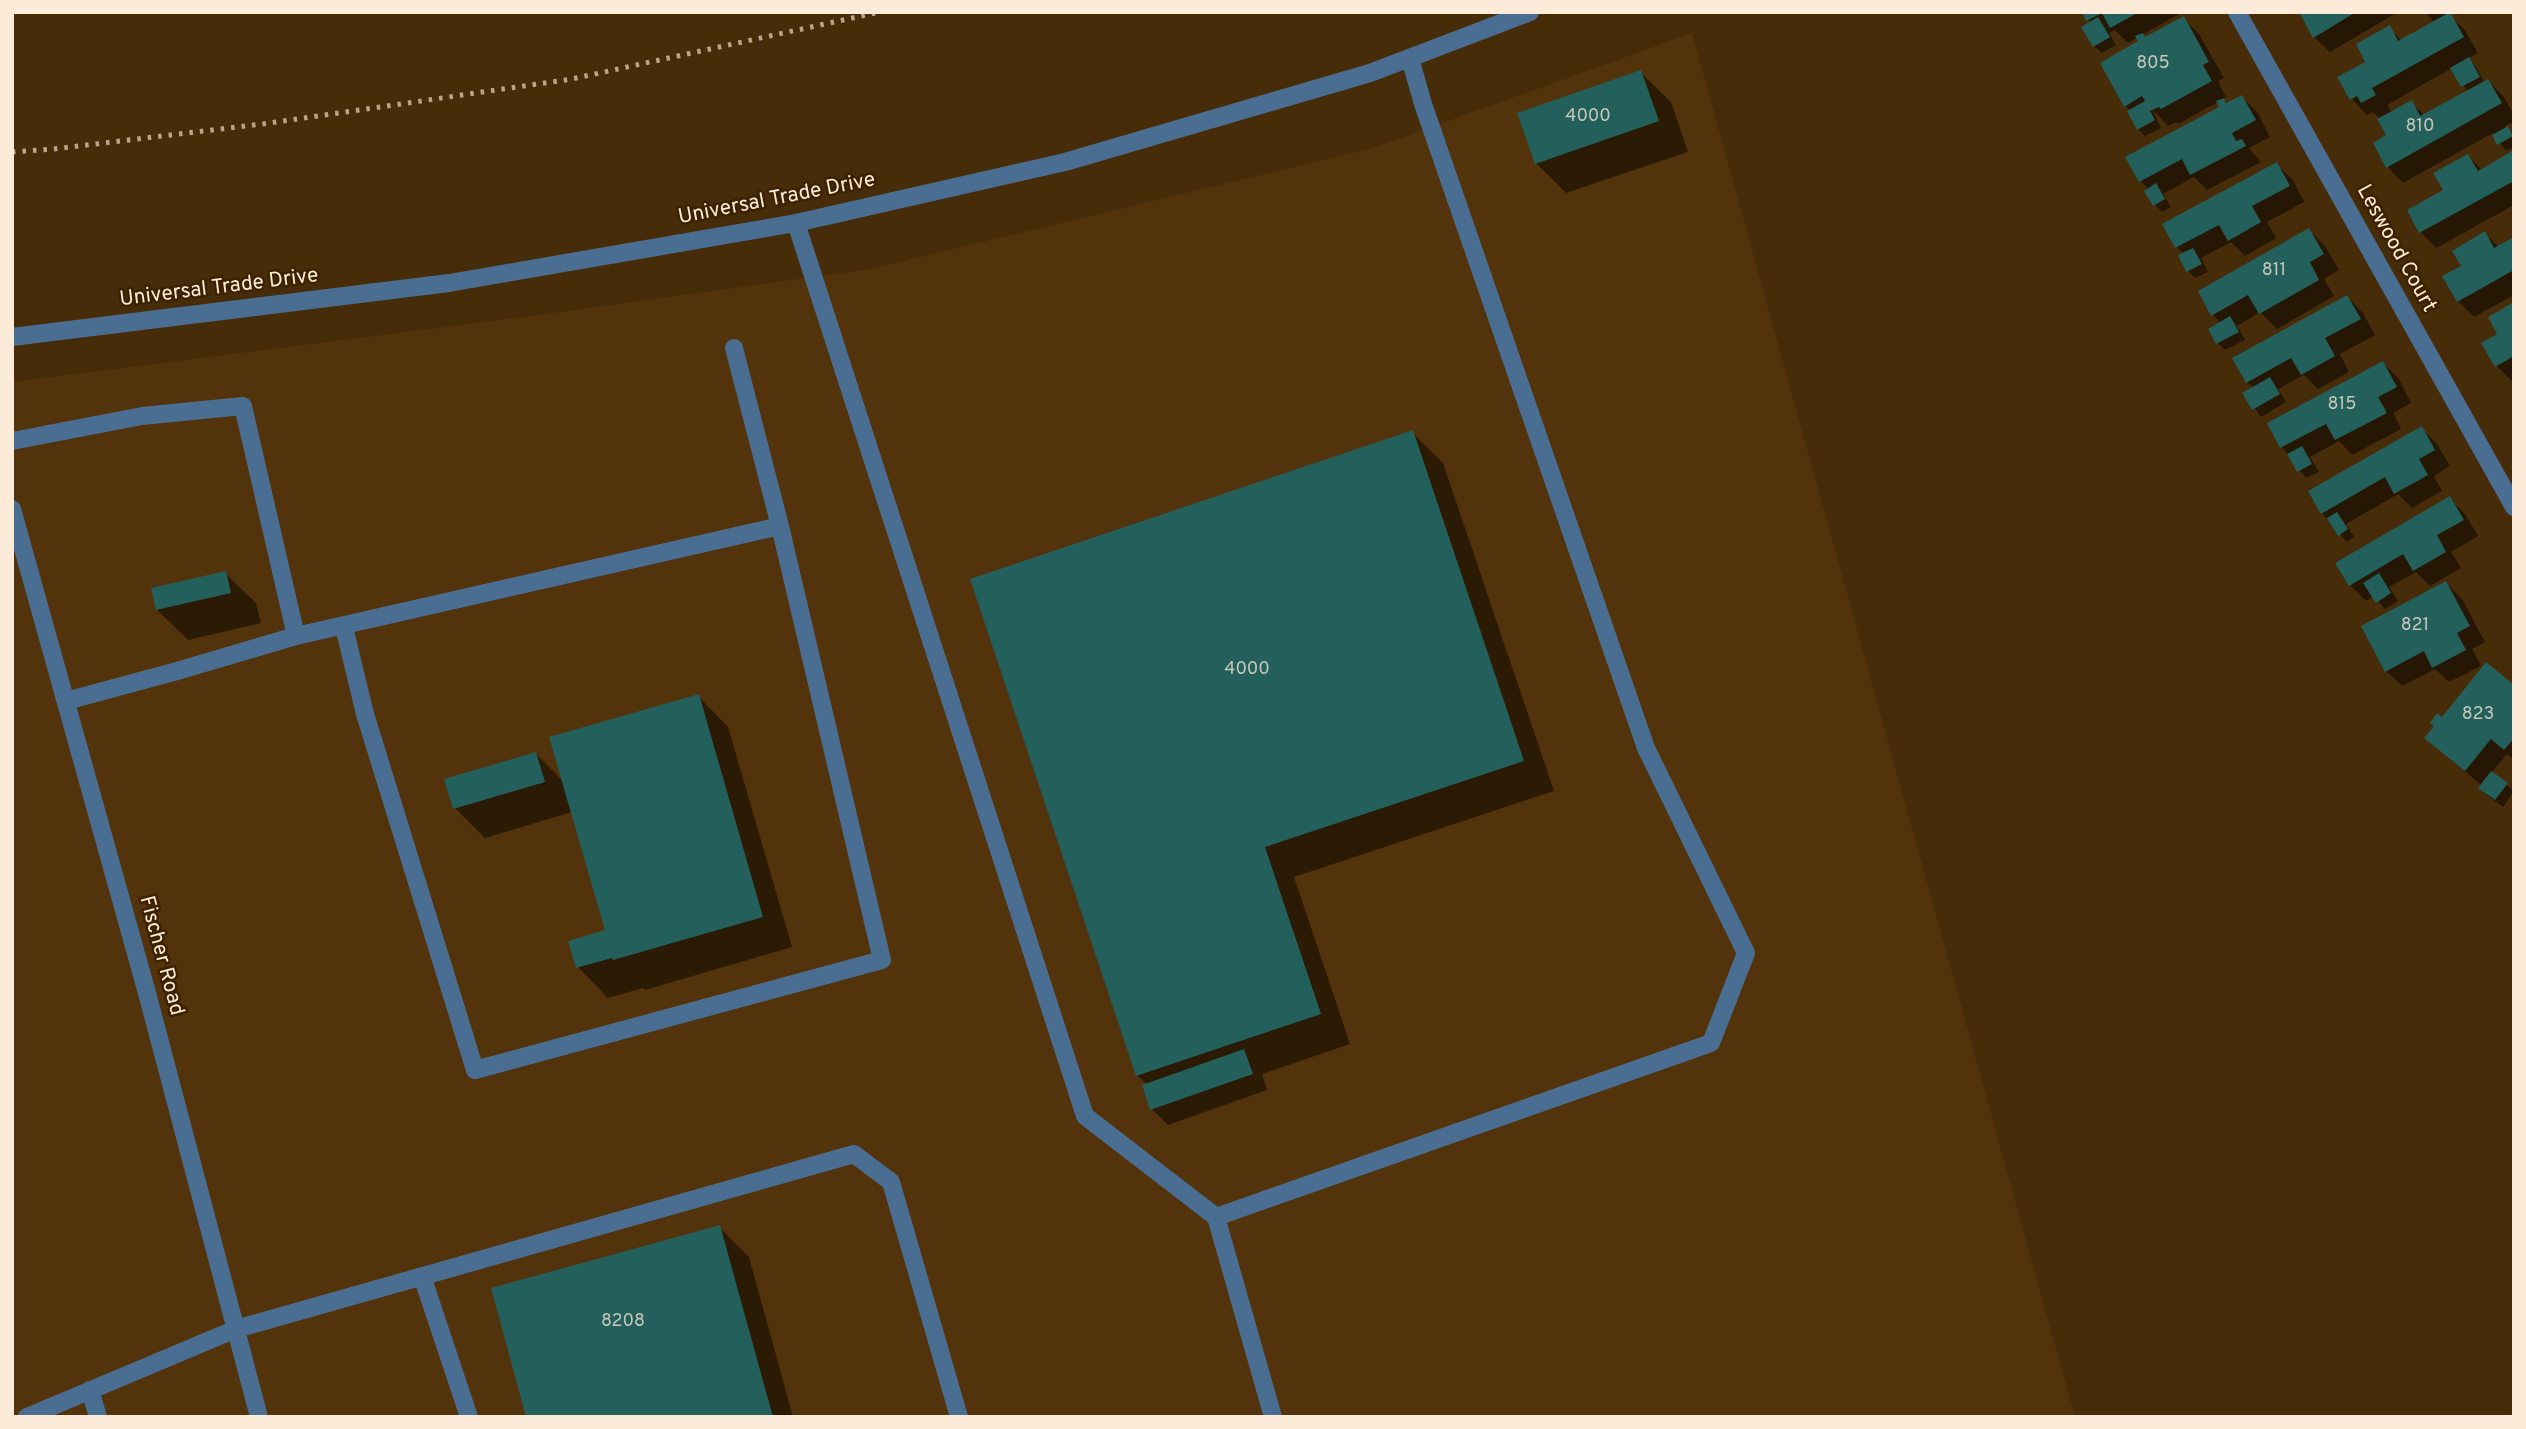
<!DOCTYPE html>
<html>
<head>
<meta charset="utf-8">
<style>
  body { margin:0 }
  #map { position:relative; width:2526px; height:1429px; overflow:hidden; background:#472c09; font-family:Overpass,sans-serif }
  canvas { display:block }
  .frame { position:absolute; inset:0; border:14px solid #fcebd8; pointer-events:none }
</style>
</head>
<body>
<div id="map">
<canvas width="2526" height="1429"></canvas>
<div class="frame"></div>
</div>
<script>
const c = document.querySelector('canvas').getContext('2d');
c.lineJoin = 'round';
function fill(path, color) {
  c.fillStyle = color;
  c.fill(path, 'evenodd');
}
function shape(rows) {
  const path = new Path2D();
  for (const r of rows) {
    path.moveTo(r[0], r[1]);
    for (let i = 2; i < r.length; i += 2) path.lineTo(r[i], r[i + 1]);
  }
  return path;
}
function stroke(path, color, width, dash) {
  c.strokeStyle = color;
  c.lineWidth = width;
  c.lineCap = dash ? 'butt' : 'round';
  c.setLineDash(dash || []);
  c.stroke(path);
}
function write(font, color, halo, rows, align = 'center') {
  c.font = font + ' Overpass,sans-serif';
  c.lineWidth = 5;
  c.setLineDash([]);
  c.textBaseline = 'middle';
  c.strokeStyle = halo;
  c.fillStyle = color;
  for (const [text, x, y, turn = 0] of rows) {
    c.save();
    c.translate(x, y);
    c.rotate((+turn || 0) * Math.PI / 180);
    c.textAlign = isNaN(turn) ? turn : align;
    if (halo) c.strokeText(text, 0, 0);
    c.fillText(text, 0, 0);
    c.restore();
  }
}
const built = shape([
  [1692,33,2075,1417,12,1417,12,382,531,316,870,269,1373,148]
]);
const shadow = shape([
  [2084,12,2183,12,2142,35,2146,38,2183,18,2199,34,2224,78,2218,81,2226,97,2223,99,2228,104,2242,97,2258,113,2270,137,2249,148,2261,162,2207,190,2194,177,2163,194,2171,207,2162,212,2155,205,2149,190,2141,181,2128,158,2222,108,2218,102,2178,124,2176,122,2168,126,2152,109,2161,128,2145,136,2138,129,2131,111,2125,105,2141,41,2138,37,2128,43,2115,30,2109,33,2116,45,2102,53,2094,46,2091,23],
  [2398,12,2330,52,2314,37,2301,13],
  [2426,12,2445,12,2465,30,2478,53,2468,59,2476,67,2485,83,2488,81,2504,97,2514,115,2514,121,2505,126,2514,134,2514,147,2506,151,2493,133,2403,183,2388,167,2389,136,2381,120,2373,112,2367,115,2352,99,2339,77,2368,62,2389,28,2402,41,2434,23],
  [2452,68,2468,92,2425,116,2411,102,2392,113,2387,105],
  [1640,72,1671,102,1688,152,1566,193,1536,163],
  [2514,152,2514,205,2436,248,2421,232,2468,156,2482,170],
  [2277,165,2293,180,2304,202,2267,222,2276,238,2245,256,2231,242,2201,258,2208,272,2195,278,2188,270,2184,254,2177,247,2165,225],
  [2309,230,2325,246,2339,270,2324,279,2334,296,2277,329,2260,312,2237,326,2245,340,2225,350,2218,343,2221,323,2213,315],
  [2484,233,2499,247,2514,239,2514,295,2474,317,2458,301,2463,267],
  [2347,297,2363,313,2375,335,2340,354,2349,372,2318,389,2304,375,2278,389,2286,402,2261,417,2245,394,2254,388,2247,382],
  [2514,304,2514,381,2512,381,2497,366],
  [2383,363,2399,379,2411,403,2393,413,2401,429,2352,455,2339,441,2310,457,2319,472,2306,478,2282,447,2269,424],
  [2421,428,2437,444,2450,466,2434,476,2442,491,2412,508,2398,494,2346,524,2354,537,2347,542,2322,513],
  [1412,432,1443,463,1554,791,1294,877,1350,1044,1262,1074,1267,1090,1168,1125,1152,1109,1147,1085,1137,1075],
  [2449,498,2465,514,2478,536,2451,552,2461,568,2430,586,2416,572,2389,587,2398,601,2385,609,2374,596,2366,601,2350,585],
  [225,573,256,603,261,623,188,640,157,610],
  [2446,583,2462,599,2485,642,2472,649,2481,666,2449,682,2435,669,2402,686,2386,671],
  [2514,687,2514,759,2507,754,2491,773,2514,791,2503,807,2488,796,2480,788,2482,786,2427,738,2442,719],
  [698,696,728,727,792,947,645,990,643,988,608,998,578,967,607,931,572,812,485,838,455,808,536,754,564,782],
  [719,1227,749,1257,793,1417,528,1417]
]);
const building = shape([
  [2082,12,2139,12,2110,28,2102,13,2086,21],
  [2299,12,2356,12,2313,38],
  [2450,12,2464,37,2372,88,2376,95,2361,103,2357,96,2350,100,2337,77,2365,62,2356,44,2390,25,2398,41],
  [2184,16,2209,62,2203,65,2212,81,2161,109,2159,107,2150,111,2155,120,2137,130,2127,111,2145,101,2142,96,2124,107,2100,63,2138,41,2135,36,2143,33,2145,37],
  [2098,17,2110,37,2093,47,2081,27],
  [2469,57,2480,77,2461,87,2450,68],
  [1641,70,1659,121,1535,164,1517,113],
  [2488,79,2502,103,2386,168,2373,143,2386,135,2377,119,2412,100,2420,116],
  [2242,95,2256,120,2232,133,2236,141,2242,139,2246,146,2190,175,2182,159,2139,182,2125,157,2219,107,2216,101,2224,98,2226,103],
  [2508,126,2513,136,2497,145,2492,135],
  [2514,150,2514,181,2419,233,2407,210,2443,190,2433,173,2468,154,2478,171],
  [2277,162,2290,186,2252,206,2261,222,2228,241,2219,225,2175,248,2162,224],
  [2156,183,2165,199,2153,206,2144,191],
  [2309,228,2324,254,2310,262,2319,280,2259,314,2248,295,2211,316,2198,291],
  [2485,231,2494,248,2514,237,2514,270,2457,302,2442,276,2461,266,2452,251],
  [2193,248,2202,264,2186,272,2178,255],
  [2347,295,2361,319,2325,338,2335,356,2301,375,2291,358,2246,383,2232,358],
  [2514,302,2514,356,2495,367,2481,343,2497,334,2488,317],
  [2230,316,2239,332,2216,344,2208,329],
  [2383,361,2397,387,2378,397,2387,413,2335,440,2326,424,2280,448,2267,423],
  [2270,377,2280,394,2252,410,2242,393],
  [2422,426,2435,450,2419,459,2428,475,2394,494,2385,477,2321,514,2308,491],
  [1413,430,1524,761,1265,847,1321,1014,1136,1076,970,579],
  [2302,446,2312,464,2297,472,2287,454],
  [2450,496,2464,520,2437,535,2446,552,2413,571,2403,554,2349,586,2335,563],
  [2337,512,2348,529,2338,536,2327,518],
  [226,571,231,593,156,610,151,588],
  [2379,573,2391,593,2376,603,2363,583],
  [2446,581,2470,626,2457,633,2466,650,2432,668,2424,651,2385,672,2361,626],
  [2486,662,2514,685,2514,738,2504,750,2491,739,2465,771,2424,738,2434,726,2430,723,2437,713,2442,717],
  [699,694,763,917,613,960,612,958,576,968,568,941,605,930,549,737],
  [536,752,545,782,453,809,444,779],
  [2491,771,2508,783,2495,800,2478,788],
  [1244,1049,1253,1074,1150,1110,1142,1085],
  [720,1225,773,1417,526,1417,491,1288]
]);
const minor = shape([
  [2237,12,2514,507],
  [796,223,1085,1116,1216,1217,1273,1417],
  [12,337,449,283,796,223,1065,162,1370,73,1530,12],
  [12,441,142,416,243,406,296,636,780,526],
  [12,509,147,993,259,1417],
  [344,627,365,714,475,1070,882,960,780,526,734,348],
  [66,701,177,671,296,636],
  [1216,1217,1711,1043,1746,953,1646,748,1423,104,1410,58],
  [422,1276,469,1417],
  [90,1390,98,1417],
  [27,1417,236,1329,854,1154,891,1182,959,1417]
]);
const rail = shape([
  [12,152,53,149,270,123,572,79,880,12]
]);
const numberNames = [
  ["805",2153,64],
  ["4000",1588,117],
  ["810",2420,127],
  ["811",2274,271],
  ["815",2342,405],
  ["821",2415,626],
  ["4000",1247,670],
  ["823",2478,715],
  ["8208",623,1322]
];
const streetNames = [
  ["Universal Trade Drive",777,200,-11],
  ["Leswood Court",2395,249,61],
  ["Universal Trade Drive",219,289,-7],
  ["Fischer Road",160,956,75]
];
fill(built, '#52330b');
fill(shadow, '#0007');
fill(building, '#235f5b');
stroke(minor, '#4a6e91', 18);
stroke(rail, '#baa58c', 5, [3.5, 7]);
write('18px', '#c6c8b9', null, numberNames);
write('21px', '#fcebd8', '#3c2200', streetNames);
</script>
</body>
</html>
